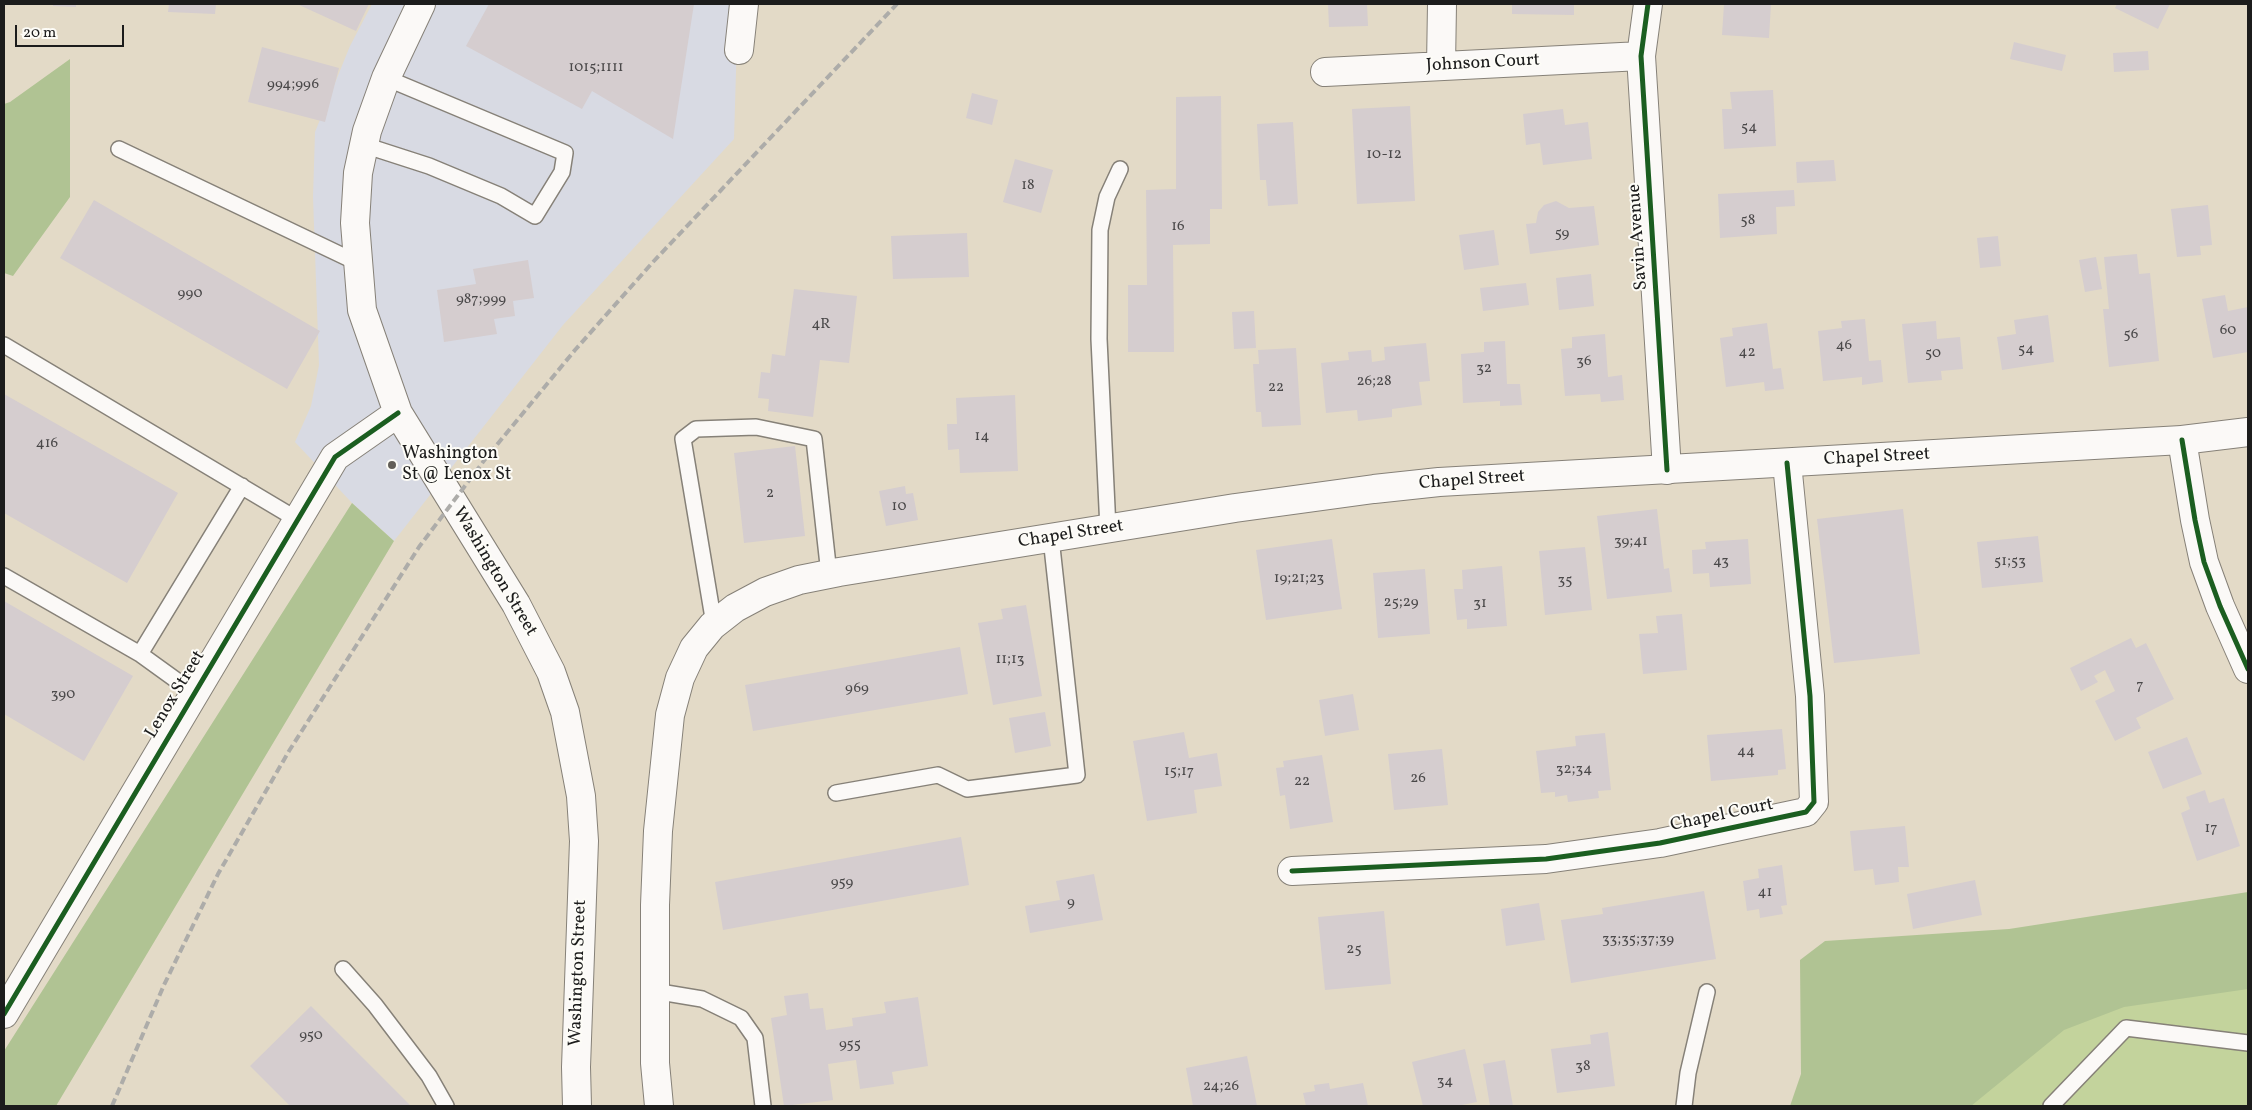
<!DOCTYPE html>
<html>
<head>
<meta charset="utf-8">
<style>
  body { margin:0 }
  #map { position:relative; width:2252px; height:1110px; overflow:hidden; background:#e3dac7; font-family:Vollkorn,serif }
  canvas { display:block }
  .frame { position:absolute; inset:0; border:5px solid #1c1c1c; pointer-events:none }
  .scale { position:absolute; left:15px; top:25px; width:109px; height:22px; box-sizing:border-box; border:2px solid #1c1c1c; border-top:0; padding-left:6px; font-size:15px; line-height:18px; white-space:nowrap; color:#1c1c1c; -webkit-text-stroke:4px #fdfcf7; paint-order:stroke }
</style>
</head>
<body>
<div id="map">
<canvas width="2252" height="1110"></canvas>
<div class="frame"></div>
<div class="scale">20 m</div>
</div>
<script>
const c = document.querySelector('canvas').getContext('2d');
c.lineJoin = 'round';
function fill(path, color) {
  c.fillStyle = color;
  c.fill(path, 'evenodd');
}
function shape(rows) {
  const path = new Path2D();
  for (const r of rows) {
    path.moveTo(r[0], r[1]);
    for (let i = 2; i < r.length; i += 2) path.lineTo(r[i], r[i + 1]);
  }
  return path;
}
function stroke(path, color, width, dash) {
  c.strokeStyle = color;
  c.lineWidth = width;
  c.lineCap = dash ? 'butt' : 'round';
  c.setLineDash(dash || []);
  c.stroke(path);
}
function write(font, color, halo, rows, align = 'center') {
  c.font = font + ' Vollkorn,serif';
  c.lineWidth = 4;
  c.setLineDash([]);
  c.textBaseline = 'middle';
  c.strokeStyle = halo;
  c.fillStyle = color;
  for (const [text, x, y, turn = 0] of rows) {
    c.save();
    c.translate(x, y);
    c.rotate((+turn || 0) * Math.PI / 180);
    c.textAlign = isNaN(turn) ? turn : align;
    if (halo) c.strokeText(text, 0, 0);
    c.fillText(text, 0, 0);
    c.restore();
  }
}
const built = shape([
  [372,4,738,4,734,139,563,325,394,541,352,503,295,442,311,406,319,365,313,197,315,132,350,46]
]);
const green = shape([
  [2248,899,2248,1106,1899,1106]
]);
const forest = shape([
  [70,59,70,197,13,276,4,273,4,104,10,102],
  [352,503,394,541,56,1106,4,1106,4,1051],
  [2248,892,2248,989,2124,1007,2064,1030,1971,1106,1790,1106,1801,1074,1800,960,1825,941,2009,929]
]);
const building = shape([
  [53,4,76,4,76,7,53,6],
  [169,4,216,4,215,14,168,12],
  [297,4,369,4,356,31],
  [489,4,694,4,673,139,592,91,582,109,466,46],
  [1328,4,1367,4,1368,26,1329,27],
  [1512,4,1574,4,1574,15,1512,14],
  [1724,4,1771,4,1769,38,1722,35],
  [2117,4,2170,4,2158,29,2115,8],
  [2014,42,2066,55,2062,71,2010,59],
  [262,47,339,68,325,122,248,102],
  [2148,51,2149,70,2114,72,2113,53],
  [1773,90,1776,146,1724,149,1722,109,1732,109,1730,92],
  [972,93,998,100,992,125,966,118],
  [1221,96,1222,209,1210,209,1210,244,1173,245,1174,352,1128,352,1128,285,1147,285,1146,190,1176,189,1176,97],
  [1410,106,1415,201,1357,204,1352,109],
  [1563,109,1565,125,1588,122,1592,159,1543,165,1540,143,1526,145,1523,114],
  [1293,122,1298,204,1268,206,1266,180,1260,180,1257,124],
  [1015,159,1053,170,1041,213,1003,202],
  [1834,160,1836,181,1797,183,1796,162],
  [1794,190,1795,206,1776,207,1777,234,1720,238,1718,194],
  [94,200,320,331,287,389,60,258],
  [1556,201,1569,208,1594,206,1599,245,1530,254,1526,224,1536,223,1538,212,1544,205],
  [2208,205,2212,245,2200,246,2201,255,2177,257,2171,209],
  [1494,230,1499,265,1464,270,1459,235],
  [967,233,969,277,893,279,891,236],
  [1998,236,2001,266,1980,268,1977,238],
  [2137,254,2139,274,2150,273,2159,361,2109,367,2103,309,2109,309,2104,257],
  [2096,257,2102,289,2085,292,2079,260],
  [528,260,534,298,513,301,515,316,494,319,497,334,444,342,437,290,476,284,473,269],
  [1591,274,1594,306,1559,310,1556,278],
  [1526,283,1529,305,1483,311,1480,288],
  [794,289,857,296,849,363,820,360,813,417,768,411,769,399,758,398,761,372,770,373,772,354,785,356],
  [2225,295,2228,311,2248,307,2248,352,2213,358,2202,299],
  [1254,311,1256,348,1234,349,1232,312],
  [2048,315,2054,362,2002,370,1997,337,2016,334,2014,320],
  [1865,319,1869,361,1881,360,1883,382,1862,385,1862,377,1823,381,1818,331,1842,328,1841,321],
  [1936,321,1937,339,1960,337,1963,369,1941,371,1942,380,1908,383,1902,324],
  [1767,323,1773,369,1781,368,1784,389,1765,391,1764,382,1726,387,1720,338,1733,336,1732,328],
  [1605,334,1608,377,1622,375,1624,400,1601,402,1600,394,1565,396,1561,349,1572,348,1572,337],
  [1505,341,1507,384,1520,384,1522,405,1500,406,1500,401,1463,403,1461,354,1484,352,1484,342],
  [1426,343,1430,381,1419,382,1422,405,1392,409,1392,417,1358,421,1357,410,1326,413,1321,363,1349,360,1348,352,1371,350,1372,362,1385,360,1384,347],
  [1296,348,1301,425,1262,427,1261,412,1256,412,1253,364,1259,364,1258,350],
  [4,394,178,493,127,583,4,513],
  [1015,395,1018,471,960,473,959,449,948,450,947,424,957,424,956,398],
  [795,446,805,536,744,543,734,453],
  [905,486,906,494,913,493,918,520,886,526,879,491],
  [1657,509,1664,569,1669,568,1672,592,1607,599,1597,516],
  [1903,509,1920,654,1834,663,1817,519],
  [2038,536,2043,582,1982,588,1977,542],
  [1332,539,1342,609,1266,620,1256,550],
  [1748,539,1751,584,1710,587,1709,573,1693,574,1692,550,1706,549,1705,542],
  [1585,547,1592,610,1545,615,1539,551],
  [1502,566,1507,626,1467,629,1467,619,1457,620,1454,589,1463,589,1462,570],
  [1425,569,1430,634,1378,638,1373,573],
  [4,601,133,676,84,761,4,714],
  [1026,605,1042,696,993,705,978,623,1003,619,1001,609],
  [1682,614,1687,670,1643,674,1639,634,1658,633,1656,616],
  [2131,638,2136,648,2146,643,2174,699,2136,718,2141,728,2115,741,2095,701,2115,691,2105,670,2094,676,2098,682,2081,691,2070,668],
  [960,647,968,694,753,731,745,685],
  [1353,694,1359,730,1325,736,1319,700],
  [1045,712,1051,746,1015,753,1009,718],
  [1782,729,1786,769,1778,770,1778,775,1711,781,1707,735],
  [1184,732,1189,758,1217,753,1222,786,1194,790,1197,813,1147,821,1133,741],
  [1605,733,1611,790,1598,791,1599,798,1568,802,1567,795,1555,797,1555,792,1541,793,1536,751,1576,746,1575,736],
  [2187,737,2202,774,2163,789,2148,752],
  [1442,749,1448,805,1394,810,1388,754],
  [1322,755,1333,822,1290,829,1285,795,1280,796,1276,768,1284,767,1283,761],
  [2205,790,2209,803,2224,798,2240,846,2197,861,2181,813,2190,809,2186,797],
  [1905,826,1909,867,1898,867,1899,882,1875,885,1873,869,1854,871,1850,831],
  [961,837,969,885,723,930,715,882],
  [1782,865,1787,905,1781,906,1783,914,1760,918,1759,909,1747,911,1743,881,1759,878,1758,869],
  [1094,874,1103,920,1030,933,1025,906,1060,900,1056,881],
  [1975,880,1982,915,1913,929,1907,894],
  [1704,891,1716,959,1571,983,1561,920,1603,914,1602,908],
  [1539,903,1545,940,1506,946,1501,909],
  [1384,911,1391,984,1325,990,1318,917],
  [808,993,810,1009,823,1008,826,1030,853,1026,852,1018,886,1013,884,1002,918,997,928,1066,892,1072,894,1084,860,1089,856,1060,828,1064,833,1100,784,1106,771,1018,787,1015,784,996],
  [311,1006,411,1106,290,1106,250,1066],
  [1608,1032,1615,1086,1557,1093,1551,1049,1591,1044,1590,1035],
  [1465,1049,1477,1102,1457,1106,1423,1106,1412,1062],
  [1247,1056,1257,1106,1193,1106,1186,1068],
  [1505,1060,1513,1106,1490,1106,1483,1064],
  [1329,1083,1330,1089,1363,1083,1368,1106,1306,1106,1303,1093,1315,1091,1314,1085]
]);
const lane = shape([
  [364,145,429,166,501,196,535,216,562,172,565,153,386,78],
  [119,149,358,263],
  [4,345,298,520],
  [1108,529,1099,339,1100,230,1107,197,1120,169],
  [4,576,140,654],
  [714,624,683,439,696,429,756,427,814,439,829,574],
  [194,693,140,654,242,486],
  [836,793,938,775,967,789,1077,775,1051,538],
  [343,969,375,1005,429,1076,446,1106],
  [654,991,702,999,741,1018,755,1038,763,1106],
  [1684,1106,1688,1073,1707,992],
  [2051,1106,2126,1028,2248,1043]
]);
const street = shape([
  [1648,4,1641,56,1667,470],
  [739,50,744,4],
  [1441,66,1442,4],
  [1325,72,1641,56],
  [2182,440,2195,520,2204,562,2220,606,2248,669],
  [1292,871,1546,859,1660,843,1806,812,1814,802,1810,696,1787,463]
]);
const secondary = shape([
  [421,4,386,78,367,131,358,173,355,223,362,310,398,413,516,604,551,672,565,712,581,796,584,841,576,1067,577,1106],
  [4,1014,335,457,398,413],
  [659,1106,655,1063,655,905,658,831,670,715,680,678,694,648,712,626,735,608,765,592,799,580,839,572,1235,508,1374,489,1439,482,2182,440,2248,432]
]);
const rail = shape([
  [112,1106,164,985,218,874,289,751,419,547,486,458,575,350,653,262,897,4]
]);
const cycleway = shape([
  [1648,4,1641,56,1667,470],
  [2182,440,2195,520,2204,562,2220,606,2248,669],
  [1292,871,1546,859,1660,843,1806,812,1814,802,1810,696,1787,463],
  [4,1014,335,457,398,413]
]);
const markers = [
  [392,465,5,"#625e58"]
];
const numberNames = [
  ["1015;1111",596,68],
  ["994;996",293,85],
  ["54",1749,128],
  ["10-12",1384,155],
  ["18",1028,186],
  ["58",1748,221],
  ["16",1178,227],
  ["59",1562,234],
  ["990",190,294],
  ["987;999",481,300],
  ["4R",821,325],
  ["60",2228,331],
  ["56",2131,335],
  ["46",1844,346],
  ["54",2026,350],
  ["42",1747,353],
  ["50",1933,354],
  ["36",1584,362],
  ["32",1484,369],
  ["26;28",1374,382],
  ["22",1276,388],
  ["14",982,437],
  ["416",47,444],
  ["2",770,494],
  ["10",899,507],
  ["39;41",1631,542],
  ["43",1721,562],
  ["51;53",2010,562],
  ["19;21;23",1299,579],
  ["35",1565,581],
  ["25;29",1401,603],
  ["31",1480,604],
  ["11;13",1010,660],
  ["7",2140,686],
  ["969",857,689],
  ["390",63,695],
  ["44",1746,752],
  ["32;34",1574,770],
  ["15;17",1179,772],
  ["26",1418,779],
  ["22",1302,782],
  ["17",2211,829],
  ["959",842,883],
  ["41",1765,893],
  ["9",1071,903],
  ["33;35;37;39",1638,940],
  ["25",1354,950],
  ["950",311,1036],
  ["955",850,1045],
  ["38",1583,1067],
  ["34",1445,1082],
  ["24;26",1221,1087]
];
const streetNames = [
  ["Johnson Court",1483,64,-3],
  ["Savin Avenue",1639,237,-94],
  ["Chapel Street",1877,458,-3],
  ["Chapel Street",1472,481,-4],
  ["Chapel Street",1071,535,-9],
  ["Washington Street",494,572,59],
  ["Lenox Street",176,695,-59],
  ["Chapel Court",1722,816,-12],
  ["Washington Street",579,973,-88]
];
const poiNames = [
  ["Washington",402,455],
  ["St @ Lenox St",402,476]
];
fill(built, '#d8dae3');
fill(green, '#c3d39c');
fill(forest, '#b0c393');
fill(building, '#d5cdcf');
stroke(lane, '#868178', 18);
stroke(street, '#868178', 30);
stroke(secondary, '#868178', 30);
stroke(lane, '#fbf9f7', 15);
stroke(street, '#fbf9f7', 28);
stroke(secondary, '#fbf9f7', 28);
stroke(rail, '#adaca9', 4, [8, 4]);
stroke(cycleway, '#1b5e20', 5);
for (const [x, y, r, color] of markers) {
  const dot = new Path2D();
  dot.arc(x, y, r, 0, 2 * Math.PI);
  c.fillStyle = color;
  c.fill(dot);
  stroke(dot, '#fdfcf7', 2);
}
write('15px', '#4a4849', null, numberNames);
write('18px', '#1c1c1c', '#fdfcf7', streetNames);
write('18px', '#1c1c1c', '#fdfcf7', poiNames, 'left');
</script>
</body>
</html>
